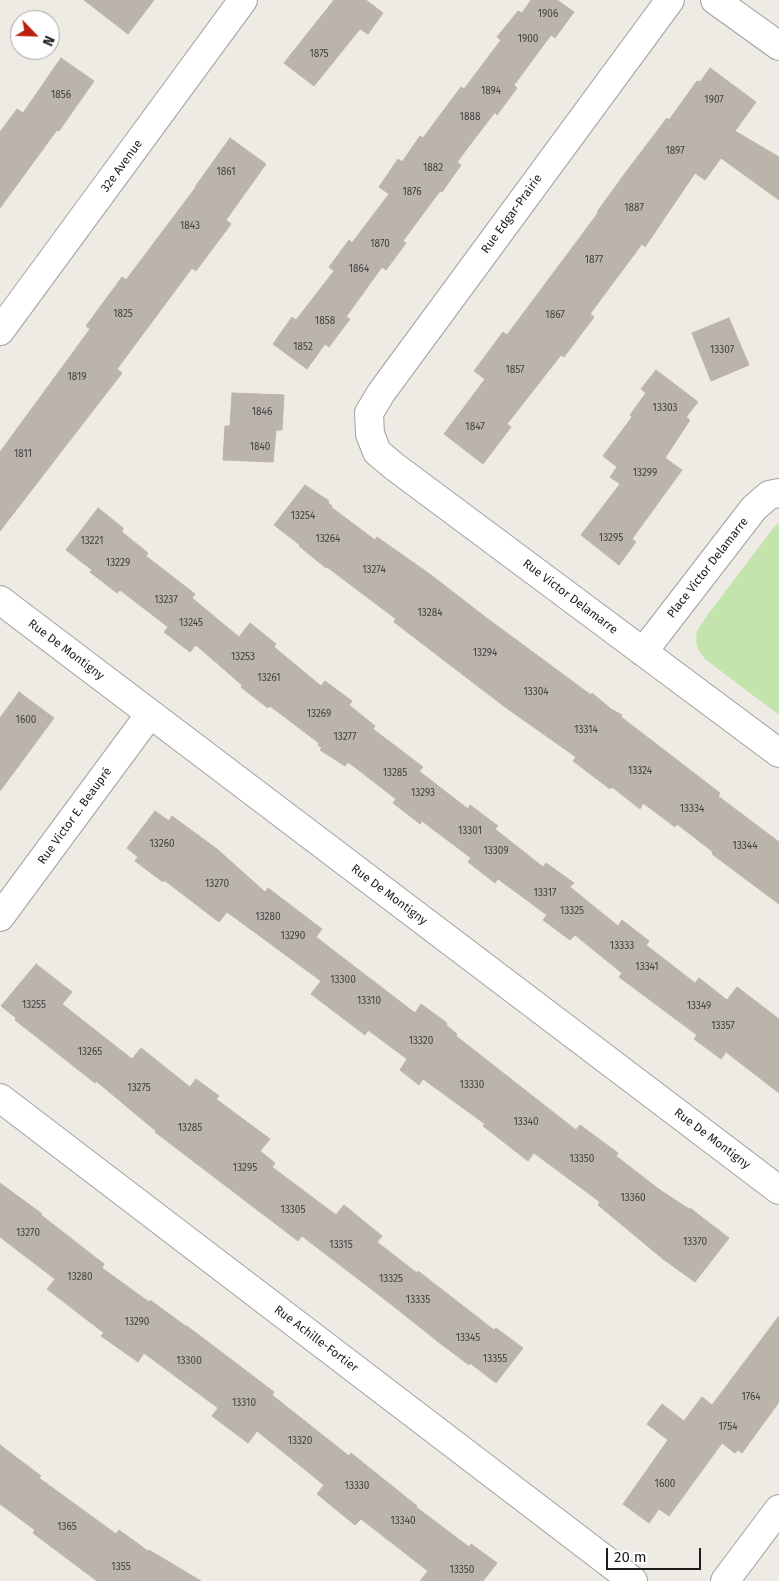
<!DOCTYPE html>
<html>
<head>
<meta charset="utf-8">
<style>
  body { margin:0 }
  #map { position:relative; width:779px; height:1581px; overflow:hidden; background:#edebe3; font-family:"Fira Sans",sans-serif }
  canvas { display:block }
  .north { position:absolute; left:10px; top:10px; width:50px; height:50px; box-sizing:border-box; background:#fff; border:1px solid #a5a5a5; border-radius:50%; rotate:114deg; font-size:14px; font-weight:700; line-height:20px; text-align:center; color:#1d1d1d }
  .north::after { content:''; display:block; margin:auto; width:18px; height:22px; background:#bb1f0e; clip-path:polygon(50% 0,100% 100%,50% 72%,0 100%) }
  .scale { position:absolute; left:606px; top:1548px; width:95px; height:22px; box-sizing:border-box; border:2px solid #1d1d1d; border-top:0; padding-left:6px; font-size:15px; line-height:18px; white-space:nowrap; color:#1d1d1d; -webkit-text-stroke:4px #fff; paint-order:stroke }
</style>
</head>
<body>
<div id="map">
<canvas width="779" height="1581"></canvas>
<div class="north">N</div>
<div class="scale">20 m</div>
</div>
<script>
const c = document.querySelector('canvas').getContext('2d');
c.lineJoin = 'round';
function fill(path, color) {
  c.fillStyle = color;
  c.fill(path, 'evenodd');
}
function shape(rows) {
  const path = new Path2D();
  for (const r of rows) {
    path.moveTo(r[0], r[1]);
    for (let i = 2; i < r.length; i += 2) path.lineTo(r[i], r[i + 1]);
  }
  return path;
}
function stroke(path, color, width, dash) {
  c.strokeStyle = color;
  c.lineWidth = width;
  c.lineCap = dash ? 'butt' : 'round';
  c.setLineDash(dash || []);
  c.stroke(path);
}
function write(font, color, halo, rows, align = 'center') {
  c.font = font + ' "Fira Sans",sans-serif';
  c.lineWidth = 4.5;
  c.setLineDash([]);
  c.textBaseline = 'middle';
  c.strokeStyle = halo;
  c.fillStyle = color;
  for (const [text, x, y, turn = 0] of rows) {
    c.save();
    c.translate(x, y);
    c.rotate((+turn || 0) * Math.PI / 180);
    c.textAlign = isNaN(turn) ? turn : align;
    if (halo) c.strokeText(text, 0, 0);
    c.fillText(text, 0, 0);
    c.restore();
  }
}
const grass = shape([
  [779,523,779,715,705,659,699,651,696,642,697,631,706,617,774,527]
]);
const building = shape([
  [84,0,154,0,128,34,84,0],
  [334,0,366,0,383,13,368,34,360,29,314,86,284,63,334,0],
  [531,0,557,0,574,12,555,38,551,35,514,85,517,88,497,115,495,112,457,162,461,165,442,192,440,191,403,241,406,243,386,270,382,267,346,317,350,319,329,347,325,344,307,369,273,344,292,317,296,320,334,271,329,267,349,240,352,243,389,194,379,187,398,159,402,162,420,136,423,138,461,87,464,89,501,40,497,37,518,11,522,13,531,0],
  [61,58,94,81,59,131,57,130,0,208,0,132,17,109,23,113,61,58],
  [710,68,756,102,735,131,779,157,779,200,721,158,705,180,695,173,647,244,645,247,642,244,590,314,594,317,564,357,561,355,507,424,511,427,483,464,444,434,485,379,474,371,503,332,507,335,598,213,597,212,626,172,667,118,669,120,697,81,700,82,710,68],
  [230,138,266,164,226,220,231,224,196,271,192,268,117,369,122,373,0,531,0,452,90,329,86,326,122,277,126,280,141,260,196,187,195,187,230,138],
  [729,318,749,365,711,381,692,333,729,318],
  [656,370,698,402,686,417,690,420,665,458,682,470,632,539,636,542,619,565,581,535,620,484,610,477,617,467,603,456,632,417,630,415,646,393,641,389,656,370],
  [232,393,284,395,282,430,276,430,273,462,223,460,225,426,230,426,232,393],
  [305,485,329,501,328,503,332,506,331,507,375,540,377,537,431,575,484,616,591,695,592,693,611,709,622,715,621,717,625,720,720,793,718,796,779,842,779,904,712,854,713,852,677,824,675,827,643,803,640,809,612,787,610,789,573,761,576,757,505,707,394,622,396,619,327,567,326,568,299,546,300,545,274,525,305,485],
  [98,508,123,528,122,532,148,553,146,556,195,594,192,598,239,637,250,623,276,644,274,647,321,686,325,681,352,701,349,705,375,726,373,729,423,767,419,771,468,809,470,805,498,826,495,829,543,867,546,863,574,883,570,887,618,926,622,920,649,941,646,945,695,983,699,978,727,1000,737,987,779,1019,779,1093,726,1052,721,1059,694,1039,697,1035,619,977,622,973,575,935,570,940,543,920,547,915,498,879,495,883,468,862,471,858,422,821,420,824,393,803,396,799,348,762,345,766,320,750,322,748,318,745,319,743,270,706,268,708,247,692,241,687,242,685,196,645,190,652,164,632,168,627,120,590,117,593,90,572,92,570,66,550,98,508],
  [19,692,54,718,0,791,0,718,19,692],
  [155,811,169,821,172,816,217,849,265,892,268,888,322,929,316,937,415,1013,421,1004,447,1023,446,1025,457,1034,456,1036,576,1130,580,1125,618,1153,616,1156,660,1190,689,1209,690,1208,729,1238,695,1282,663,1259,598,1205,600,1202,534,1153,528,1161,483,1126,485,1124,423,1079,419,1085,400,1070,407,1059,368,1030,365,1035,311,994,321,981,227,912,219,922,164,880,163,882,135,861,138,857,127,848,155,811],
  [36,964,72,992,62,1004,132,1059,141,1048,190,1087,196,1079,219,1096,216,1099,270,1139,260,1151,275,1163,272,1167,336,1215,344,1205,382,1236,377,1242,417,1273,418,1271,494,1330,496,1328,523,1348,496,1383,470,1363,469,1365,441,1344,392,1305,302,1236,298,1241,155,1132,156,1131,96,1081,95,1083,15,1020,16,1018,1,1006,36,964],
  [0,1183,42,1214,41,1215,104,1264,102,1268,149,1302,150,1300,187,1327,187,1326,274,1392,272,1395,349,1456,351,1453,417,1506,416,1507,469,1547,471,1544,497,1563,483,1581,420,1581,428,1571,361,1519,355,1525,317,1494,324,1485,257,1431,248,1443,212,1416,218,1408,144,1353,138,1362,101,1336,104,1333,47,1289,55,1279,0,1237,0,1183],
  [779,1316,779,1402,742,1453,738,1450,735,1453,722,1443,669,1516,659,1509,649,1523,623,1504,668,1440,647,1424,662,1404,684,1421,702,1397,712,1405,779,1316],
  [0,1445,41,1476,39,1478,116,1534,119,1530,148,1551,149,1550,201,1581,97,1581,33,1533,35,1530,0,1504,0,1445]
]);
const minor = shape([
  [670,0,381,393,369,413,370,434,377,452,395,467,779,753],
  [715,0,779,46],
  [0,331,243,0],
  [0,600,779,1190],
  [643,652,754,508,769,495,779,493],
  [0,917,150,714],
  [0,1098,633,1581],
  [725,1581,779,1509]
]);
const numberNames = [
  ["1906",548,14],
  ["1900",528,39],
  ["1875",319,54],
  ["1894",491,91],
  ["1856",61,95],
  ["1907",714,100],
  ["1888",470,117],
  ["1897",675,151],
  ["1882",433,168],
  ["1861",226,172],
  ["1876",412,192],
  ["1887",634,208],
  ["1843",190,226],
  ["1870",380,244],
  ["1877",594,260],
  ["1864",359,269],
  ["1825",123,314],
  ["1867",555,315],
  ["1858",325,321],
  ["1852",303,347],
  ["13307",722,350],
  ["1857",515,370],
  ["1819",77,377],
  ["13303",665,408],
  ["1846",262,412],
  ["1847",475,427],
  ["1840",260,447],
  ["1811",23,454],
  ["13299",645,473],
  ["13254",303,516],
  ["13295",611,538],
  ["13264",328,539],
  ["13221",92,541],
  ["13229",118,563],
  ["13274",374,570],
  ["13237",166,600],
  ["13284",430,613],
  ["13245",191,623],
  ["13294",485,653],
  ["13253",243,657],
  ["13261",269,678],
  ["13304",536,692],
  ["13269",319,714],
  ["1600",26,720],
  ["13314",586,730],
  ["13277",345,737],
  ["13324",640,771],
  ["13285",395,773],
  ["13293",423,793],
  ["13334",692,809],
  ["13301",470,831],
  ["13260",162,844],
  ["13344",745,846],
  ["13309",496,851],
  ["13270",217,884],
  ["13317",545,893],
  ["13325",572,911],
  ["13280",268,917],
  ["13290",293,936],
  ["13333",622,946],
  ["13341",647,967],
  ["13300",343,980],
  ["13310",369,1001],
  ["13255",34,1005],
  ["13349",699,1006],
  ["13357",723,1026],
  ["13320",421,1041],
  ["13265",90,1052],
  ["13330",472,1085],
  ["13275",139,1088],
  ["13340",526,1122],
  ["13285",190,1128],
  ["13350",582,1159],
  ["13295",245,1168],
  ["13360",633,1198],
  ["13305",293,1210],
  ["13270",28,1233],
  ["13370",695,1242],
  ["13315",341,1245],
  ["13280",80,1277],
  ["13325",391,1279],
  ["13335",418,1300],
  ["13290",137,1322],
  ["13345",468,1338],
  ["13355",495,1359],
  ["13300",189,1361],
  ["1764",751,1397],
  ["13310",244,1403],
  ["1754",728,1427],
  ["13320",300,1441],
  ["1600",665,1484],
  ["13330",357,1486],
  ["13340",403,1521],
  ["1365",67,1527],
  ["1355",121,1567],
  ["13350",462,1570]
];
const streetNames = [
  ["32e Avenue",122,166,-54],
  ["Rue Edgar-Prairie",512,214,-54],
  ["Place Victor Delamarre",708,568,-52],
  ["Rue Victor Delamarre",570,597,37],
  ["Rue De Montigny",66,650,37],
  ["Rue Victor E. Beaupré",75,816,-54],
  ["Rue De Montigny",389,895,37],
  ["Rue De Montigny",712,1139,37],
  ["Rue Achille-Fortier",316,1339,37]
];
fill(grass, '#c3e4ac');
fill(building, '#bab4ad');
stroke(building, '#beb3a7', 1);
stroke(minor, '#a1a1a1', 30);
stroke(minor, '#fff', 28);
write('10px', '#444341', null, numberNames);
write('12px', '#1d1d1d', '#fff', streetNames);
</script>
</body>
</html>
